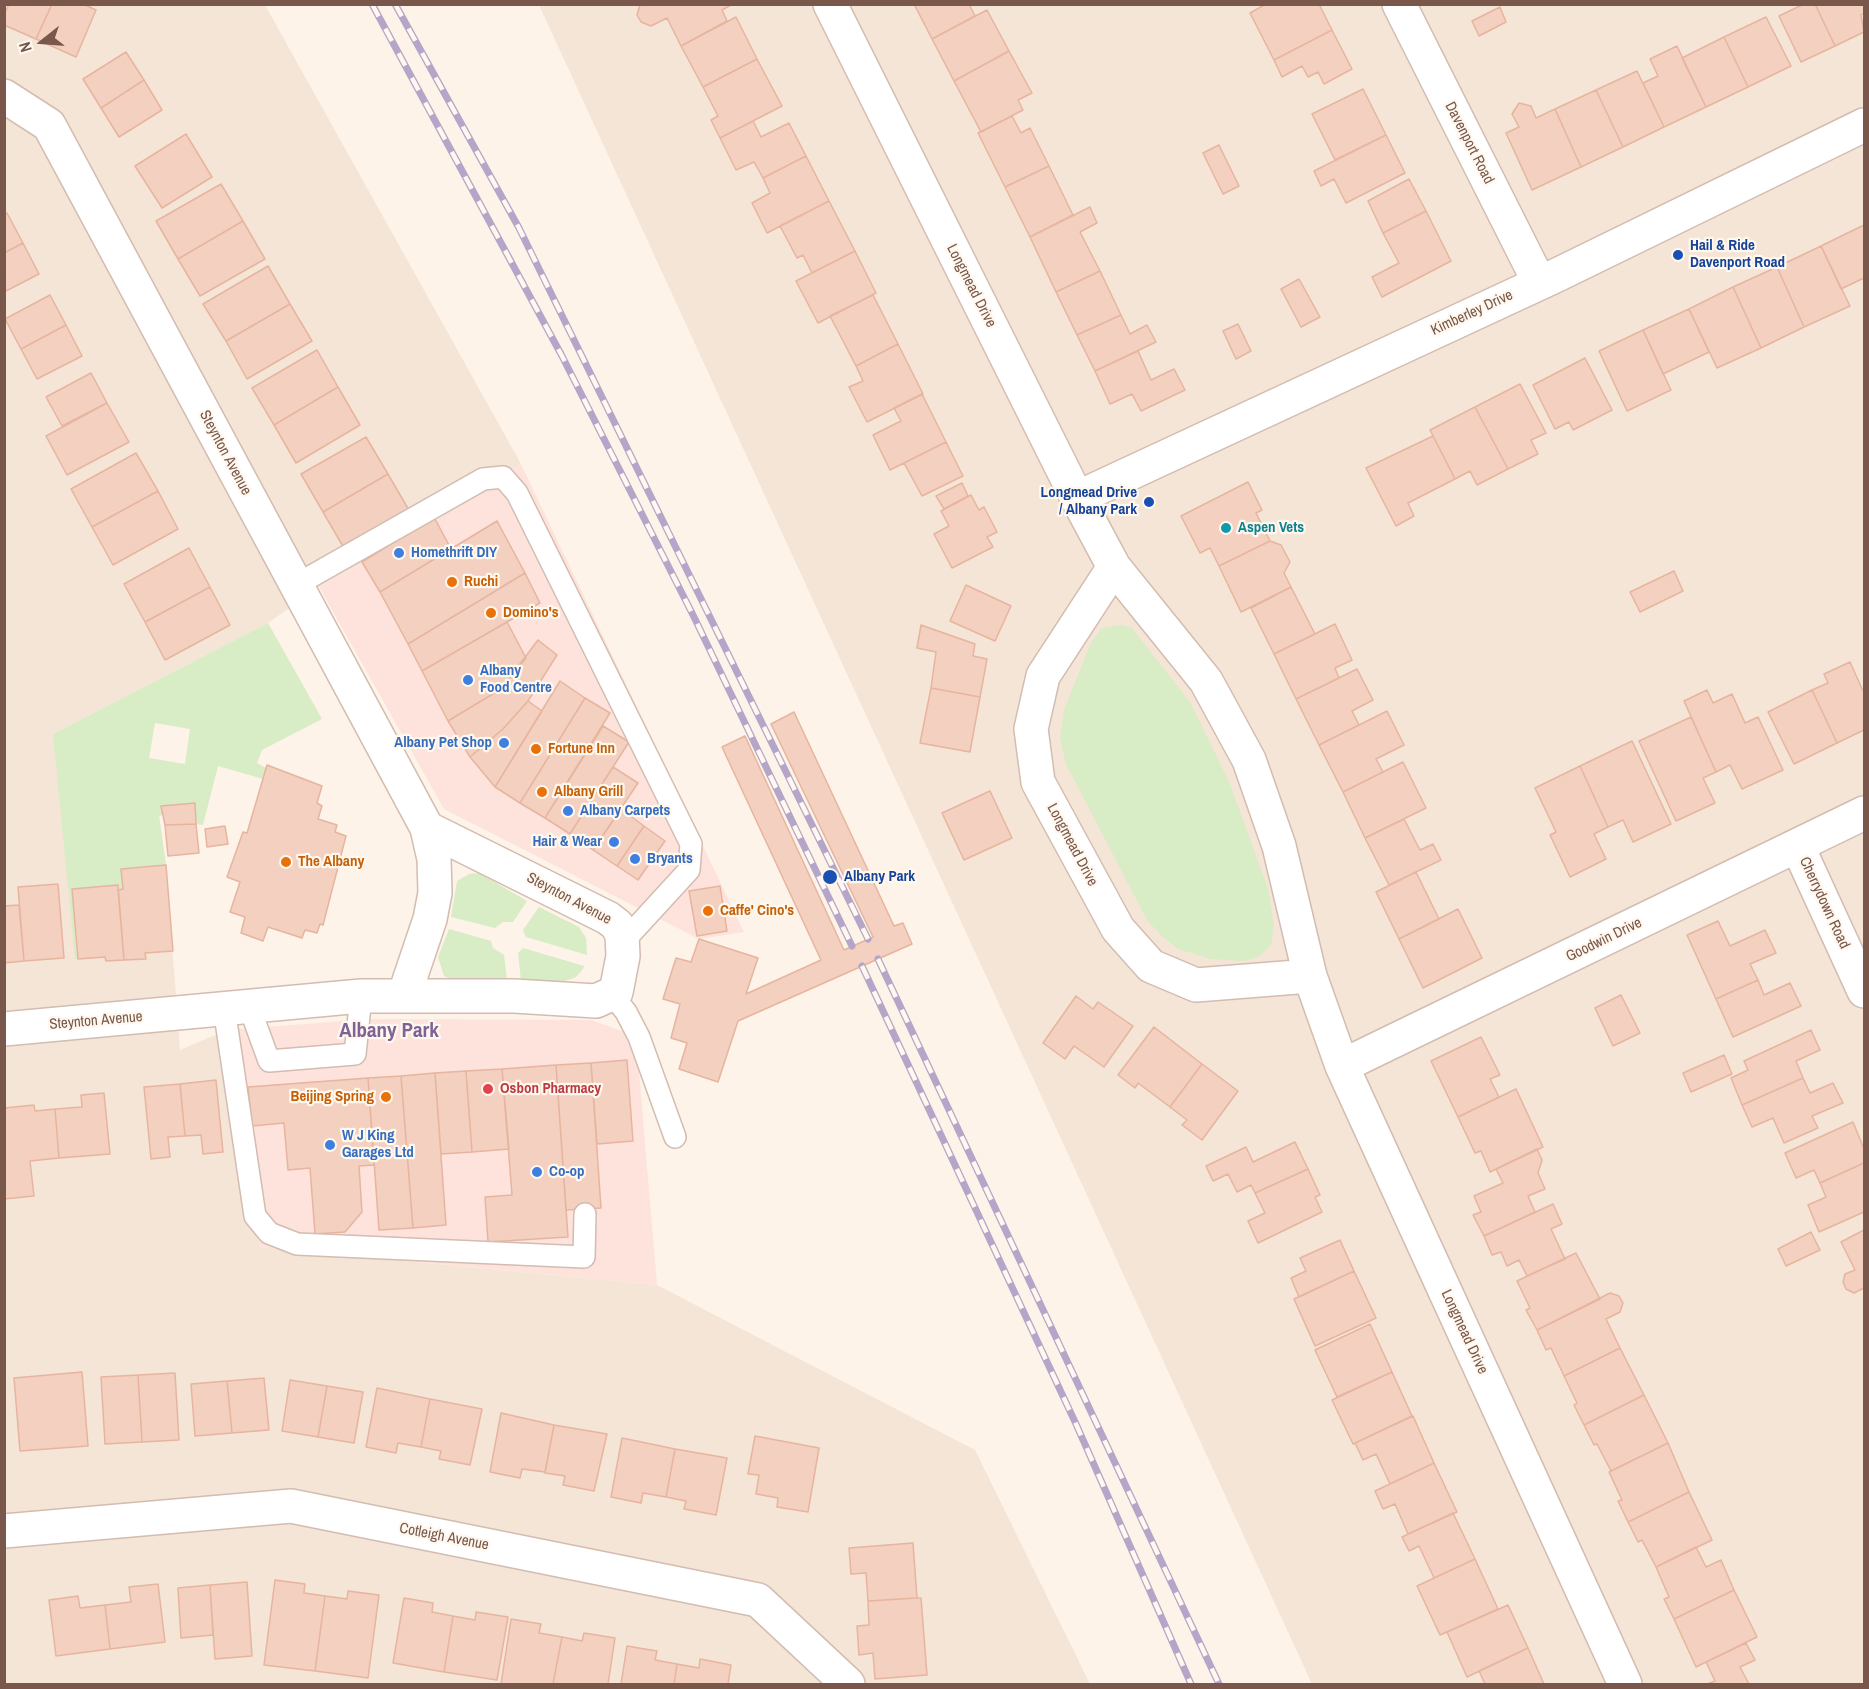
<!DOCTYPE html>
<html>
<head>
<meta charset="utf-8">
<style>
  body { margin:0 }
  #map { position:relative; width:1869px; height:1689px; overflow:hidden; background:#fdf3e8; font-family:"Archivo Narrow",sans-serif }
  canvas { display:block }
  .frame { position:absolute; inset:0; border:6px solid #79574b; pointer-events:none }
  .north { position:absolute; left:12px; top:12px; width:60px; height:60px; -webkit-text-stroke:4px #fff8ef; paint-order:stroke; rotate:253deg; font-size:16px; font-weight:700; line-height:24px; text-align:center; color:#79574b }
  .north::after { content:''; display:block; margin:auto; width:21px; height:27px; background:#79574b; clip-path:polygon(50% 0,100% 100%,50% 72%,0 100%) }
</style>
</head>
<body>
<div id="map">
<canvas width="1869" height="1689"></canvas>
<div class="frame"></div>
<div class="north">N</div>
</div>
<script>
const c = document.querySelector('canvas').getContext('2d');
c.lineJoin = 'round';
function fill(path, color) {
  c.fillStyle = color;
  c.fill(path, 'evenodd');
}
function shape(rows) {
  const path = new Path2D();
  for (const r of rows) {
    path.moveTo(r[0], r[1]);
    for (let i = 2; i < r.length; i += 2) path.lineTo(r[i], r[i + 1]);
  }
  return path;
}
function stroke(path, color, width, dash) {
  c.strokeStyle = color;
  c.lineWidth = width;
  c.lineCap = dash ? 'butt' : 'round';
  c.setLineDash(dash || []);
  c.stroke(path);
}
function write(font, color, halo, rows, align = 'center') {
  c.font = font + ' "Archivo Narrow",sans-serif';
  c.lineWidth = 4.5;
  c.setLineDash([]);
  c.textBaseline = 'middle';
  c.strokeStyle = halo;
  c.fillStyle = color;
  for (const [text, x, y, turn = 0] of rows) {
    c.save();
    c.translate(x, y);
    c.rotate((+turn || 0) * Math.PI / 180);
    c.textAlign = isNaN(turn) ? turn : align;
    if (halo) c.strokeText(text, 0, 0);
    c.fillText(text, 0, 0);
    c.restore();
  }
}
const residential = shape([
  [5,5,265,5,521,464,319,587,268,623,53,734,159,815,166,865,180,1050,227,1030,260,1247,657,1285,975,1450,1090,1684,5,1684],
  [539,5,1864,5,1864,1684,1312,1684]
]);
const commercial = shape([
  [521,464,744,932,699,939,444,809,319,587],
  [369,1019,591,1020,636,1036,657,1285,260,1247,227,1030]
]);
const green = shape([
  [268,623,322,719,262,750,257,763,266,768,263,779,218,766,203,825,196,824,195,803,162,806,163,815,159,816,166,865,121,869,123,889,118,890,117,885,72,889,78,959,75,959,53,734],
  [155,723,190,729,185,764,149,758],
  [1120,625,1131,627,1190,702,1230,784,1268,889,1274,925,1271,945,1258,957,1243,961,1211,959,1178,949,1162,936,1147,920,1066,764,1060,737,1064,710,1091,642,1102,628],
  [479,873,527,901,513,922,503,922,495,928,451,917,457,881,469,874],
  [539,907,579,927,586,938,587,955,526,937,523,930],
  [449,929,491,941,493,948,504,955,507,980,455,981,444,976,438,957],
  [523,948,584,966,583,969,576,977,562,982,521,981,518,953]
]);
const building = shape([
  [9,4,52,4,36,39,4,25,4,15,9,4],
  [52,4,83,4,96,10,76,57,36,39,52,4],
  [914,4,969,4,975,16,932,39,914,4],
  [1266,4,1319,4,1332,30,1274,60,1250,13,1266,4],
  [1804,4,1815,4,1835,46,1801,62,1779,16,1804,4],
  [1815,4,1864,4,1864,13,1861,15,1864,32,1835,46,1815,4],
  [640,5,642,4,731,5,722,10,727,21,681,46,667,18,651,26,641,22,637,15,640,5],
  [1500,7,1506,22,1479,36,1472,21,1500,7],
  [987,10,1009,51,954,81,932,39,987,10],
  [736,17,757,59,703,87,681,46,736,17],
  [1766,17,1791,66,1748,87,1724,37,1766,17],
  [1332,30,1352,69,1324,84,1318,72,1308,77,1302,66,1282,77,1274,60,1332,30],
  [1724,37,1748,87,1706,107,1682,58,1724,37],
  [1677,46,1706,107,1664,127,1643,83,1658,76,1650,59,1677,46],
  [1009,51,1032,93,1018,100,1023,110,981,132,954,81,1009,51],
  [126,52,144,80,101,108,83,79,126,52],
  [757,59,782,106,720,138,711,120,718,116,703,87,757,59],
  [1637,71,1664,127,1623,147,1596,90,1637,71],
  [144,80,162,110,119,137,101,108,144,80],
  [1363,89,1386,135,1335,160,1312,114,1363,89],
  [1596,90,1623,147,1581,167,1555,109,1596,90],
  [1519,103,1531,106,1536,118,1555,109,1581,167,1532,190,1506,133,1519,127,1512,114,1519,103],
  [1012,116,1021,133,1030,128,1049,166,1005,187,978,133,1012,116],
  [753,121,761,137,789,123,806,156,763,178,754,162,736,170,720,138,753,121],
  [186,134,212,177,162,208,135,166,186,134],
  [1386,135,1405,173,1346,203,1334,179,1321,186,1314,171,1386,135],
  [1219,145,1239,186,1223,194,1203,153,1219,145],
  [806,156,829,201,767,233,752,203,770,193,763,178,806,156],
  [1049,166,1073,215,1030,237,1005,187,1049,166],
  [1409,179,1426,211,1383,233,1368,201,1409,179],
  [221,184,243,221,178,259,156,221,221,184],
  [829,201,855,251,812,273,803,255,797,258,780,226,829,201],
  [1090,207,1097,223,1080,232,1100,271,1056,292,1030,237,1090,207],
  [1426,211,1451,261,1382,297,1372,277,1399,263,1383,233,1426,211],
  [7,213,23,243,4,253,4,215,7,213],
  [243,221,265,259,200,296,178,259,243,221],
  [1864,225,1864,278,1841,289,1821,246,1864,225],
  [23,243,39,274,4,292,4,253,23,243],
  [1821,246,1850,306,1804,327,1777,267,1821,246],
  [855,251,876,293,818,323,796,281,855,251],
  [268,266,290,304,226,341,203,304,268,266],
  [1777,267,1804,327,1761,348,1733,287,1777,267],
  [1100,271,1121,315,1077,335,1056,292,1100,271],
  [1299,279,1320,317,1301,327,1281,289,1299,279],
  [1733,287,1761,348,1717,368,1689,309,1733,287],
  [50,295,66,325,21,349,5,319,50,295],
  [873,295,898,344,856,366,830,316,873,295],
  [290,304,312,341,247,379,226,341,290,304],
  [1689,309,1709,352,1663,374,1643,330,1689,309],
  [1121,315,1130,334,1147,325,1156,342,1095,371,1077,335,1121,315],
  [1238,324,1251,351,1236,359,1223,331,1238,324],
  [66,325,82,356,37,379,21,349,66,325],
  [1643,330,1671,390,1627,411,1599,351,1643,330],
  [898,344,923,394,867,422,849,387,863,381,856,366,898,344],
  [317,350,338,387,274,425,252,388,317,350],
  [1138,351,1151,380,1174,369,1185,390,1141,411,1132,394,1110,404,1095,371,1138,351],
  [1585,358,1612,410,1573,430,1569,422,1555,429,1533,385,1585,358],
  [91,373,107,403,62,426,46,397,91,373],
  [1520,384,1546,433,1531,440,1538,454,1508,469,1475,407,1520,384],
  [338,387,360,425,296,463,274,425,338,387],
  [922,394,946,442,890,470,873,435,901,421,894,408,922,394],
  [107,403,129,442,67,475,46,436,107,403],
  [1475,407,1508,469,1477,485,1470,471,1455,479,1430,430,1475,407],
  [1433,436,1455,479,1408,503,1414,516,1396,526,1366,468,1433,436],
  [366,437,388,474,323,512,301,474,366,437],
  [946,442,963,476,922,496,904,463,946,442],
  [136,453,158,491,92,527,71,489,136,453],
  [388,474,410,512,345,550,323,512,388,474],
  [1248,482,1262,510,1256,513,1270,541,1219,566,1210,548,1200,553,1181,516,1248,482],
  [962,483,968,496,944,509,936,496,962,483],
  [158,491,178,529,113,565,92,527,158,491],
  [971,495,979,510,984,507,997,532,987,537,993,547,952,568,934,534,949,526,941,511,971,495],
  [434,517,451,549,380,592,362,562,434,517],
  [497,521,525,573,408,644,380,592,497,521],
  [1270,541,1281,545,1290,562,1284,573,1291,587,1241,612,1219,566,1270,541],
  [189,548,210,587,145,622,124,584,189,548],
  [1674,571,1683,591,1640,612,1630,592,1674,571],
  [525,573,540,603,422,671,408,644,525,573],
  [966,585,1011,606,995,641,950,621,966,585],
  [210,587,230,625,165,660,145,622,210,587],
  [1291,587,1315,634,1274,654,1251,608,1291,587],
  [507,622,526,658,501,689,448,721,422,671,507,622],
  [1335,624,1352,660,1335,668,1339,678,1296,699,1274,654,1335,624],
  [921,625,975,644,973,656,987,659,980,697,931,688,936,652,917,648,921,625],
  [538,640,557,655,528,701,503,729,470,757,448,721,501,689,538,640],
  [1850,662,1864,693,1864,730,1837,743,1812,690,1828,683,1824,674,1850,662],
  [1357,669,1373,700,1352,711,1359,725,1319,745,1296,699,1357,669],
  [560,681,585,698,520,803,495,787,560,681],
  [931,688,980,697,970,752,920,743,931,688],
  [1707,690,1713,703,1732,694,1745,723,1758,717,1783,770,1742,789,1730,765,1716,772,1684,701,1707,690],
  [1812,690,1837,743,1794,764,1768,712,1812,690],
  [585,698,610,713,545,818,520,803,585,698],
  [528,701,542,711,495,787,470,757,503,729,528,701],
  [1387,711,1404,745,1376,759,1383,772,1343,792,1319,745,1387,711],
  [794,712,894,926,903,923,912,944,738,1021,718,1082,679,1069,687,1043,671,1038,680,1004,663,999,676,958,691,962,699,939,758,958,746,994,821,960,722,747,745,736,844,950,873,937,771,724,794,712],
  [1691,717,1716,772,1703,778,1715,803,1676,821,1639,741,1691,717],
  [603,726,629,742,570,834,545,818,603,726],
  [1632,741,1671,824,1633,842,1623,820,1608,827,1580,766,1632,741],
  [1403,762,1426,808,1365,838,1343,792,1403,762],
  [267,765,322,786,317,803,322,806,318,819,337,825,335,832,346,836,323,925,320,924,317,933,305,930,302,938,268,927,263,941,241,933,245,917,230,912,240,882,227,877,243,832,247,833,267,765],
  [1580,766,1608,827,1594,834,1606,859,1570,877,1550,835,1556,832,1535,788,1580,766],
  [613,767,638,783,593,850,570,834,613,767],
  [990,791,1012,838,964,860,942,813,990,791],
  [195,803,196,824,165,825,161,806,195,803],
  [621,809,644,826,617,866,593,850,621,809],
  [1404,819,1420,850,1433,844,1441,860,1389,885,1365,838,1404,819],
  [196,824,199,853,168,856,165,825,196,824],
  [225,826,228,844,207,847,205,829,225,826],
  [644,826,665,841,638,880,617,866,644,826],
  [166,865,173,951,145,953,146,959,124,960,118,890,123,889,121,869,166,865],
  [1416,872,1439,919,1399,939,1376,892,1416,872],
  [58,884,64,958,24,961,18,887,58,884],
  [118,885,124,960,106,961,105,957,78,959,72,889,118,885],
  [720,886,727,931,697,936,689,891,720,886],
  [19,905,24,961,4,963,4,906,19,905],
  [1458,909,1482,958,1423,988,1399,939,1458,909],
  [1718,921,1730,946,1765,930,1776,953,1750,964,1758,980,1716,999,1687,935,1718,921],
  [1758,980,1764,995,1790,983,1801,1006,1733,1037,1716,999,1758,980],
  [1621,995,1640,1033,1613,1046,1595,1008,1621,995],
  [1076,996,1093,1009,1098,1002,1133,1026,1104,1067,1074,1046,1065,1059,1043,1043,1076,996],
  [1154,1027,1202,1064,1170,1107,1138,1083,1135,1088,1118,1075,1154,1027],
  [1811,1030,1820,1050,1796,1061,1803,1078,1742,1105,1731,1078,1748,1070,1744,1061,1811,1030],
  [1481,1037,1500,1075,1490,1079,1499,1097,1458,1117,1431,1061,1481,1037],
  [1724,1055,1732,1074,1691,1092,1683,1073,1724,1055],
  [627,1060,633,1141,597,1144,591,1063,627,1060],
  [591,1063,601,1208,566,1210,556,1065,591,1063],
  [1202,1064,1238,1091,1202,1140,1182,1125,1187,1120,1170,1107,1202,1064],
  [556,1065,568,1237,488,1242,485,1197,512,1195,502,1069,556,1065],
  [502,1069,509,1149,472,1152,466,1071,502,1069],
  [466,1071,472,1152,441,1154,435,1073,466,1071],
  [435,1073,446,1225,413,1228,401,1076,435,1073],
  [401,1076,413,1228,379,1230,368,1078,401,1076],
  [368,1078,374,1165,359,1166,362,1212,345,1232,315,1234,310,1168,288,1170,284,1123,252,1126,248,1087,368,1078],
  [1803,1078,1810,1093,1833,1083,1843,1103,1812,1116,1818,1128,1784,1143,1773,1118,1752,1127,1742,1105,1803,1078],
  [216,1080,223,1152,203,1154,201,1135,185,1136,180,1084,216,1080],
  [180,1084,185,1136,168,1137,170,1157,151,1159,144,1087,180,1084],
  [1516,1089,1543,1147,1490,1172,1481,1151,1475,1153,1458,1117,1516,1089],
  [104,1093,110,1154,59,1158,55,1109,82,1107,81,1095,104,1093],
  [34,1105,35,1111,55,1109,59,1158,30,1161,34,1196,4,1199,4,1108,34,1105],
  [1853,1122,1864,1149,1864,1163,1820,1183,1814,1170,1796,1178,1785,1153,1853,1122],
  [1295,1142,1308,1169,1255,1193,1251,1185,1237,1192,1228,1174,1213,1181,1206,1166,1246,1147,1253,1162,1295,1142],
  [1537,1149,1542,1160,1538,1173,1545,1189,1528,1196,1535,1212,1484,1236,1473,1215,1481,1212,1474,1196,1503,1183,1496,1169,1537,1149],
  [1864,1163,1864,1212,1819,1232,1808,1205,1826,1197,1820,1183,1864,1163],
  [1308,1169,1320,1195,1315,1197,1322,1212,1258,1243,1248,1221,1265,1213,1255,1193,1308,1169],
  [1553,1204,1562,1224,1551,1229,1565,1259,1527,1276,1519,1260,1507,1266,1501,1252,1492,1255,1484,1236,1553,1204],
  [1864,1230,1864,1288,1854,1293,1846,1289,1843,1282,1845,1274,1855,1270,1841,1242,1864,1230],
  [1811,1232,1820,1250,1786,1266,1778,1249,1811,1232],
  [1340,1240,1354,1271,1299,1297,1291,1278,1306,1271,1300,1258,1340,1240],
  [1576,1253,1600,1299,1537,1330,1526,1310,1530,1308,1517,1281,1576,1253],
  [1354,1271,1376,1318,1315,1346,1294,1299,1354,1271],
  [1610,1293,1619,1296,1623,1303,1620,1312,1606,1319,1620,1348,1564,1376,1551,1348,1546,1350,1537,1330,1610,1293],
  [1370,1324,1392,1372,1337,1397,1315,1350,1370,1324],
  [1620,1348,1644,1395,1584,1425,1574,1405,1577,1403,1564,1376,1620,1348],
  [82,1372,88,1446,20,1451,14,1378,82,1372],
  [1392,1372,1412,1416,1353,1444,1332,1400,1392,1372],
  [175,1373,179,1440,142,1442,138,1375,175,1373],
  [138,1375,142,1442,105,1444,101,1377,138,1375],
  [264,1378,269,1430,232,1433,227,1381,264,1378],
  [290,1380,327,1386,318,1437,282,1431,290,1380],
  [227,1381,232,1433,195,1436,191,1384,227,1381],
  [327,1386,363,1392,354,1443,318,1437,327,1386],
  [377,1388,430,1399,421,1447,398,1443,396,1453,366,1447,377,1388],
  [1644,1395,1668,1443,1611,1471,1597,1444,1594,1445,1584,1425,1644,1395],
  [430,1399,482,1409,470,1465,439,1459,441,1451,421,1447,430,1399],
  [501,1413,554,1425,545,1472,522,1469,520,1478,490,1472,501,1413],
  [1413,1416,1434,1463,1390,1484,1376,1454,1363,1460,1355,1443,1413,1416],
  [554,1425,607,1434,594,1491,563,1485,565,1476,545,1473,554,1425],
  [755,1436,819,1448,808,1512,777,1507,778,1498,756,1494,759,1475,748,1474,755,1436],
  [622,1438,675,1449,666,1497,643,1493,641,1503,611,1497,622,1438],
  [1668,1443,1689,1492,1628,1522,1618,1501,1622,1500,1609,1472,1668,1443],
  [675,1449,727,1458,716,1515,684,1509,686,1501,666,1497,675,1449],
  [1434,1463,1457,1512,1408,1534,1395,1504,1383,1509,1375,1491,1434,1463],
  [1689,1492,1712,1540,1656,1567,1642,1540,1638,1542,1628,1522,1689,1492],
  [1453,1513,1475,1559,1434,1578,1419,1546,1409,1551,1402,1537,1453,1513],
  [913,1543,917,1598,868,1601,866,1573,851,1574,849,1548,913,1543],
  [1696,1547,1706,1567,1721,1560,1734,1590,1674,1619,1664,1599,1669,1597,1656,1567,1696,1547],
  [1475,1559,1498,1609,1440,1635,1417,1586,1475,1559],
  [275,1580,305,1584,304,1593,325,1596,315,1671,264,1665,275,1580],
  [247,1582,252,1656,215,1659,210,1585,247,1582],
  [158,1584,165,1642,110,1649,105,1605,131,1602,129,1587,158,1584],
  [210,1585,213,1635,181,1638,178,1588,210,1585],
  [1734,1590,1757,1637,1696,1667,1674,1619,1734,1590],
  [348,1591,379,1595,368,1678,315,1671,325,1596,347,1599,348,1591],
  [78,1596,80,1608,105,1605,110,1649,56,1656,49,1600,78,1596],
  [404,1598,433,1603,432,1612,453,1616,444,1672,393,1663,404,1598],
  [917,1598,921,1598,927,1675,875,1679,873,1653,859,1655,857,1626,869,1625,868,1601,917,1598],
  [1508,1605,1528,1648,1467,1677,1447,1632,1508,1605],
  [476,1612,508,1617,497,1680,444,1672,453,1616,475,1620,476,1612],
  [511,1619,541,1624,539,1633,562,1637,553,1684,501,1684,511,1619],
  [584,1633,615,1638,608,1684,553,1684,562,1637,582,1641,584,1633],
  [1746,1643,1755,1660,1740,1667,1749,1684,1707,1684,1715,1681,1706,1662,1746,1643],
  [627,1646,657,1651,655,1660,677,1664,674,1684,621,1684,627,1646],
  [1528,1648,1544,1684,1485,1684,1479,1671,1528,1648],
  [700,1659,731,1665,728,1684,674,1684,677,1664,699,1668,700,1659]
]);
const lane = shape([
  [296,585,483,479,503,477,517,493,691,844,689,870,623,942],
  [613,996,626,1012,639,1037,675,1137],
  [249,1006,269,1061,355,1054,361,996],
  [224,1008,255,1216,269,1233,297,1244,584,1257,585,1214]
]);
const street = shape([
  [830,4,1077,498,1114,567,1206,681,1249,760,1279,846,1310,976,1342,1066,1625,1684],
  [1399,4,1539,282],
  [4,96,49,125,427,828,434,859,435,893,430,919,404,996,361,996,4,1029],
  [1077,498,1555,276,1864,125],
  [1114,567,1043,676,1031,729,1038,782,1118,929,1151,966,1196,985,1310,976],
  [1798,847,1864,991],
  [404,996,514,996,596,1001,616,992,623,956,622,935,617,925,608,918,427,828],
  [1342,1066,1864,813],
  [4,1531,291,1506,758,1600,848,1684]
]);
const rail = shape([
  [372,4,562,356,694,617,852,946],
  [395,4,519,228,868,939],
  [878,959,1219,1684],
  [862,966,1076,1424,1191,1684]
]);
const markers = [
  [1678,255,6,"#1a4fb4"],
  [1149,502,6,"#1a4fb4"],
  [1226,528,6,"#0f9aa8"],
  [399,553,6,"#3f7fe0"],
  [452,582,6,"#e8710a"],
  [491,613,6,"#e8710a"],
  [468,680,6,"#3f7fe0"],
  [504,743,6,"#3f7fe0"],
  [536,749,6,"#e8710a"],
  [542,792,6,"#e8710a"],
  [568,811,6,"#3f7fe0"],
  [614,842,6,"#3f7fe0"],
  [635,859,6,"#3f7fe0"],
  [286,862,6,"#e8710a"],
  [830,877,8,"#1a4fb4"],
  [708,911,6,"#e8710a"],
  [488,1089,6,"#e0444e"],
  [386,1097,6,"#e8710a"],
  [330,1145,6,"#3f7fe0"],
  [537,1172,6,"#3f7fe0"]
];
const streetNames = [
  ["Davenport Road",1469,143,63],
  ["Longmead Drive",971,286,63],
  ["Kimberley Drive",1472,313,-25],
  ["Steynton Avenue",225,453,62],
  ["Longmead Drive",1072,845,62],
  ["Steynton Avenue",569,899,28],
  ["Cherrydown Road",1824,903,65],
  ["Goodwin Drive",1604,940,-26],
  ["Steynton Avenue",96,1021,-5],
  ["Longmead Drive",1464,1332,65],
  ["Cotleigh Avenue",444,1537,11]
];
const transitNames = [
  ["Hail & Ride",1690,246],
  ["Davenport Road",1690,263],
  ["Longmead Drive",1137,493,"right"],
  ["/ Albany Park",1137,510,"right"],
  ["Albany Park",844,877]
];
const cultureNames = [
  ["Aspen Vets",1238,528]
];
const shopNames = [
  ["Homethrift DIY",411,553],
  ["Albany",480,671],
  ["Food Centre",480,688],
  ["Albany Pet Shop",492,743,"right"],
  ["Albany Carpets",580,811],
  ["Hair & Wear",602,842,"right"],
  ["Bryants",647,859],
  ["W J King",342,1136],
  ["Garages Ltd",342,1153],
  ["Co-op",549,1172]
];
const foodNames = [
  ["Ruchi",464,582],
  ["Domino's",503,613],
  ["Fortune Inn",548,749],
  ["Albany Grill",554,792],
  ["The Albany",298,862],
  ["Caffe' Cino's",720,911],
  ["Beijing Spring",374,1097,"right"]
];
const healthNames = [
  ["Osbon Pharmacy",500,1089]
];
const districtNames = [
  ["Albany Park",389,1031]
];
fill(residential, '#f5e5d6');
fill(commercial, '#fde3dc');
fill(green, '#d8ecc5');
fill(building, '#f3d0bf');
stroke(building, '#e7b49f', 1.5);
stroke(lane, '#d3bcb0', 24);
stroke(street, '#d3bcb0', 36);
stroke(lane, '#fff', 21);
stroke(street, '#fff', 33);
stroke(rail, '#b5a5c8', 7);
stroke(rail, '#fff8ef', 4.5, [14]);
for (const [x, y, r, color] of markers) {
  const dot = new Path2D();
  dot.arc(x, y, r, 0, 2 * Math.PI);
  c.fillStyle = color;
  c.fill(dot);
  stroke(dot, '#fff8ef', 2);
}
write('15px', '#79574b', '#fff8ef', streetNames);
write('bold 15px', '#164399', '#fff8ef', transitNames, 'left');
write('bold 15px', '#0d838f', '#fff8ef', cultureNames, 'left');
write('bold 15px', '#366cbe', '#fff8ef', shopNames, 'left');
write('bold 15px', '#c56008', '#fff8ef', foodNames, 'left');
write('bold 15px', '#be3a42', '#fff8ef', healthNames, 'left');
write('bold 21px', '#806395', '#fff8ef', districtNames);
</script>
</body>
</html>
